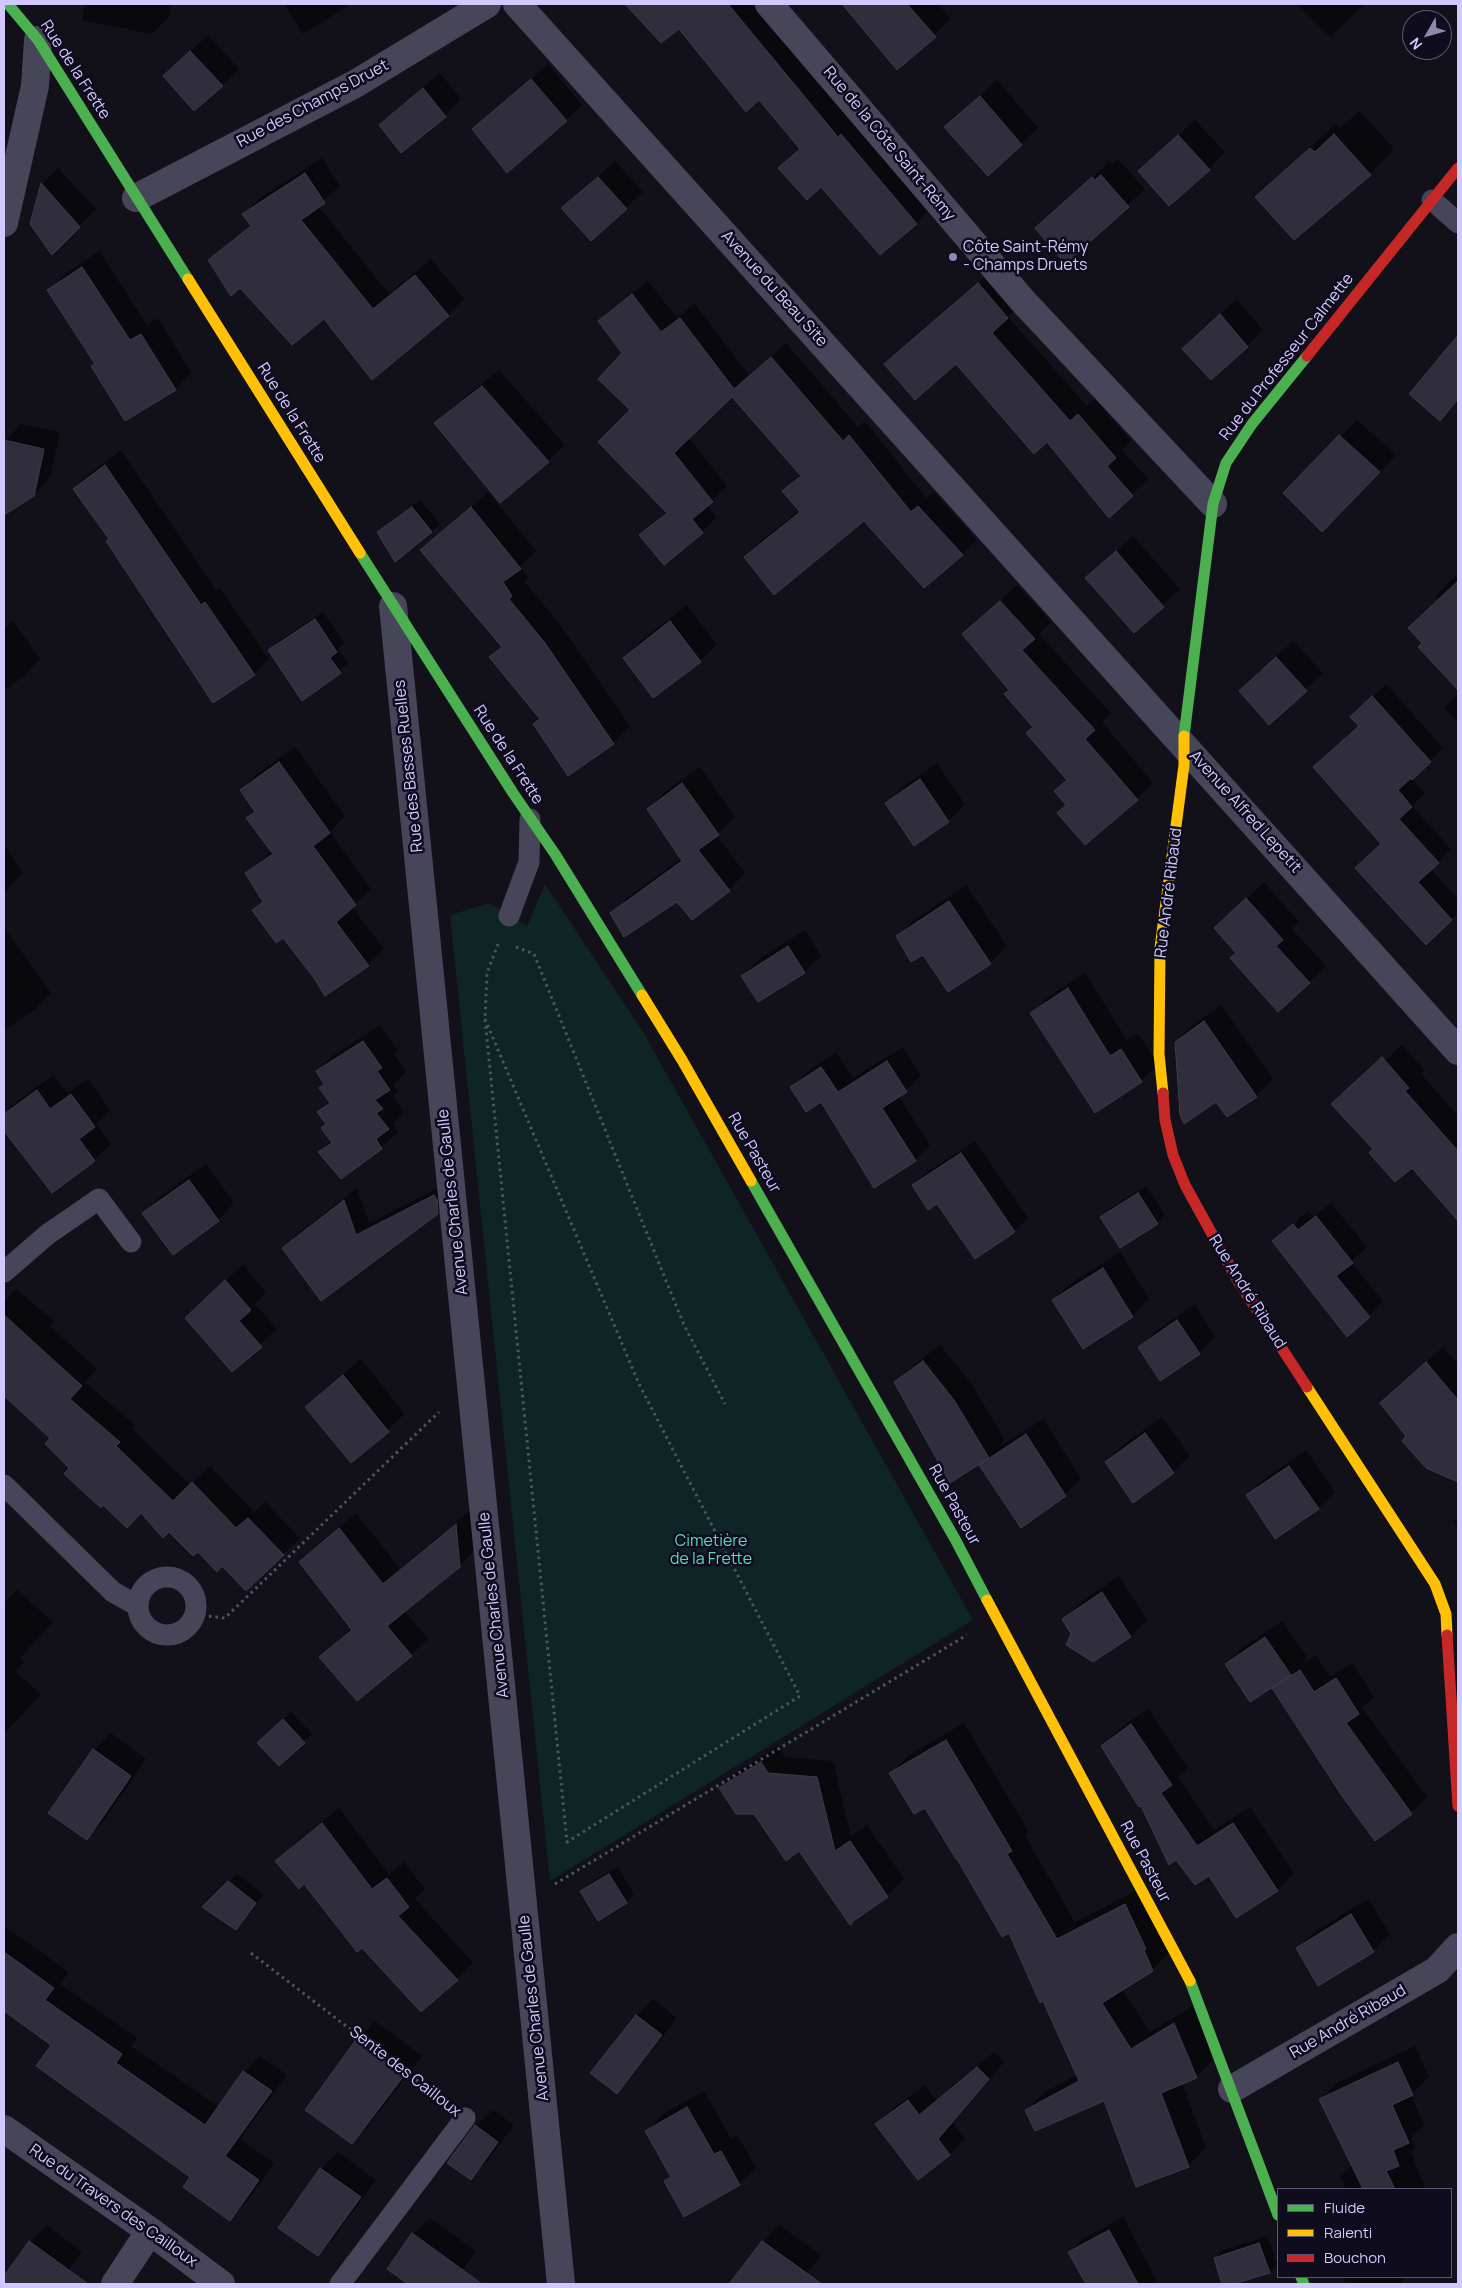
<!DOCTYPE html>
<html>
<head>
<meta charset="utf-8">
<style>
  body { margin:0 }
  #map { position:relative; width:1462px; height:2288px; overflow:hidden; background:#121019; font-family:Manrope,sans-serif }
  canvas { display:block }
  .frame { position:absolute; inset:0; border:5px solid #d1c9fe; pointer-events:none }
  .legend { position:absolute; left:1277px; top:2188px; width:175px; height:90px; box-sizing:border-box; background:#0f0c1d; border:1px solid #5d5877; margin:0; padding:6px 9px; list-style:none; font-size:15px; color:#d1c9fe }
  .legend li { display:flex; align-items:center; gap:10px; height:25px }
  .legend b { width:25px; border:1px solid #5d5877 }
  .north { position:absolute; left:1402px; top:10px; width:50px; height:50px; box-sizing:border-box; background:#0f0c1d; border:1px solid #5d5877; border-radius:50%; rotate:232deg; font-size:14px; font-weight:700; line-height:20px; text-align:center; color:#d1c9fe }
  .north::after { content:''; display:block; margin:auto; width:18px; height:22px; background:#8e88ae; clip-path:polygon(50% 0,100% 100%,50% 72%,0 100%) }
</style>
</head>
<body>
<div id="map">
<canvas width="1462" height="2288"></canvas>
<div class="frame"></div>
<ul class="legend">
<li><b style="height:6px;background:#4caf50"></b>Fluide</li>
<li><b style="height:6px;background:#ffc107"></b>Ralenti</li>
<li><b style="height:6px;background:#c62828"></b>Bouchon</li>
</ul>
<div class="north">N</div>
</div>
<script>
const c = document.querySelector('canvas').getContext('2d');
c.lineJoin = 'round';
function fill(path, color) {
  c.fillStyle = color;
  c.fill(path, 'evenodd');
}
function shape(rows) {
  const path = new Path2D();
  for (const r of rows) {
    if (r.length === 3) {
      path.moveTo(r[0] + r[2], r[1]);
      path.arc(r[0], r[1], r[2], 0, 2 * Math.PI);
      continue;
    }
    path.moveTo(r[0], r[1]);
    for (let i = 2; i < r.length; i += 2) path.lineTo(r[i], r[i + 1]);
  }
  return path;
}
function stroke(path, color, width, dash) {
  c.strokeStyle = color;
  c.lineWidth = width;
  c.lineCap = dash ? 'butt' : 'round';
  c.setLineDash(dash || []);
  c.stroke(path);
}
function write(font, color, halo, rows, align = 'center') {
  c.font = font + ' Manrope,sans-serif';
  c.lineWidth = 5;
  c.setLineDash([]);
  c.textBaseline = 'middle';
  c.strokeStyle = halo;
  c.fillStyle = color;
  for (const [text, x, y, turn = 0] of rows) {
    c.save();
    c.translate(x, y);
    c.rotate((+turn || 0) * Math.PI / 180);
    c.textAlign = isNaN(turn) ? turn : align;
    if (halo) c.strokeText(text, 0, 0);
    c.fillText(text, 0, 0);
    c.restore();
  }
}
const green = shape([
  [545,884,642,1030,973,1620,550,1881,450,915,489,903,527,926]
]);
const shadow = shape([
  [85,4,172,4,169,17,152,34,82,20],
  [284,4,351,4,303,34],
  [627,4,757,4,932,207,916,224,779,168,801,147,760,99,679,27,662,42],
  [860,4,938,4,951,19,898,68,851,13],
  [1297,4,1365,4,1330,37],
  [208,35,239,69,222,85,181,60],
  [548,64,582,105,566,120,474,129],
  [440,73,461,99,445,116,380,125],
  [997,80,1038,128,1021,144,946,127],
  [1360,111,1394,149,1370,174,1294,238,1256,197,1336,124,1340,128],
  [1195,120,1225,152,1209,169,1140,171],
  [322,158,340,186,318,206,389,294,431,259,464,299,448,315,325,318,240,286,210,261,251,225,244,214,260,198],
  [1118,159,1145,189,1065,263,1036,229,1110,161,1112,164],
  [615,161,643,192,592,239,563,208],
  [58,168,96,209,52,253,32,224,42,184],
  [99,251,147,325,158,318,191,373,175,389,96,363,49,291,65,274],
  [995,268,1023,302,1008,317,1087,406,1095,399,1131,441,1122,450,1148,479,1109,516,1047,441,956,362,886,364],
  [648,281,677,318,695,304,749,375,786,343,858,427,865,421,926,498,934,492,977,540,962,554,864,520,745,557,760,542,800,510,784,491,801,474,732,396,688,437,727,486,707,505,717,517,702,532,641,535,667,511,632,410,624,353,599,321,614,307],
  [1237,299,1263,330,1247,346,1200,332],
  [1458,339,1458,404,1456,402,1439,419,1449,349],
  [499,370,565,445,548,461,436,424,453,407],
  [1357,420,1396,455,1322,530,1285,493],
  [21,424,60,432,50,478,33,495,20,503,4,499,4,445,5,441],
  [121,450,216,590,220,588,269,659,254,674,213,701,110,539,74,489,89,474],
  [488,492,536,551,520,567,528,578,525,582,561,626,630,726,613,743,535,724,540,718,491,657,502,646,422,550],
  [420,500,440,524,432,532,379,532],
  [1133,536,1180,589,1134,631,1087,578],
  [1458,573,1458,670,1449,679,1423,643,1439,600,1436,595],
  [1017,585,1051,622,1039,634,1111,713,1102,722,1153,783,1137,799,1068,804,1056,791,1068,779,1010,690,963,634],
  [687,605,717,645,700,661,624,658,641,641],
  [323,612,344,643,338,649,348,664,302,700,269,650,277,642],
  [13,621,40,659,24,676,4,691,4,628],
  [1293,641,1323,673,1269,723,1257,674],
  [1386,684,1443,748,1412,779,1425,793,1412,806,1451,849,1431,869,1458,899,1458,913,1432,938,1382,844,1360,725,1352,717],
  [1458,694,1458,723,1444,708],
  [295,747,345,816,330,832,371,889,352,907,384,949,368,965,315,978,283,936,254,910,263,901,246,874,272,851,248,818,256,811,241,790,257,774],
  [937,763,965,804,949,821,914,844,886,804,903,787],
  [700,767,735,817,716,835,745,873,729,890,612,914,628,897,682,858,648,809,665,792],
  [4,845,23,873,4,892],
  [1264,882,1299,922,1292,929,1326,966,1278,1011,1237,952,1233,912],
  [966,885,1007,946,990,963,948,991,923,953,898,936,914,920],
  [4,927,51,993,35,1009,4,1031],
  [805,930,821,956,804,972,742,976,759,959],
  [1085,973,1127,1040,1138,1033,1158,1064,1141,1081,1032,1013,1048,997],
  [1221,1005,1273,1079,1256,1096,1227,1115,1176,1042,1193,1025],
  [380,1025,398,1051,394,1055,406,1072,393,1085,398,1091,393,1097,404,1112,393,1123,398,1132,381,1148,320,1152,331,1140,327,1124,318,1112,330,1101,325,1083,317,1071,334,1055],
  [1402,1045,1424,1070,1421,1074,1458,1116,1458,1219,1412,1166,1375,1149,1375,1069],
  [903,1047,921,1076,899,1096,930,1145,915,1160,822,1101,792,1087,807,1072,836,1053,853,1078],
  [54,1075,67,1093,88,1079,110,1110,96,1124,111,1144,94,1160,13,1136,4,1124,4,1115,16,1102],
  [975,1141,1028,1218,1014,1231,975,1258,938,1202,913,1185,927,1172],
  [206,1164,234,1203,218,1220,144,1213,161,1196],
  [448,1183,451,1199,437,1213,321,1299,283,1248,296,1235,357,1188,369,1223],
  [1146,1186,1165,1215,1157,1223,1102,1217,1110,1209],
  [1331,1203,1367,1247,1351,1262,1383,1301,1369,1316,1274,1241,1288,1228,1288,1230,1299,1221,1297,1220,1308,1211,1313,1217],
  [1120,1252,1149,1299,1132,1316,1084,1347,1053,1300,1070,1284],
  [243,1264,266,1293,255,1304,277,1329,232,1370,204,1302],
  [16,1289,54,1321,50,1326,97,1369,85,1382,135,1425,132,1429,190,1485,210,1466,254,1512,265,1502,300,1538,283,1554,223,1565,71,1467,52,1438,4,1394,8,1389,4,1385,4,1301],
  [1195,1304,1215,1337,1199,1353,1140,1348,1156,1331],
  [940,1345,971,1383,1005,1440,999,1447,1043,1419,1081,1478,1065,1495,981,1465,987,1459,896,1382,913,1366],
  [1443,1347,1458,1364,1458,1480,1427,1467,1408,1436,1381,1403],
  [361,1359,405,1414,351,1461,306,1407],
  [1162,1417,1190,1456,1173,1472,1106,1462,1123,1445],
  [1306,1450,1335,1492,1319,1508,1276,1537,1247,1495,1264,1479],
  [472,1509,476,1549,459,1566,405,1611,428,1639,411,1655,321,1657,352,1628,300,1563,317,1546,356,1513,400,1569],
  [1458,1517,1458,1528,1453,1522],
  [1119,1576,1147,1620,1131,1636,1093,1661,1063,1620,1080,1603],
  [17,1590,53,1622,20,1658,24,1661,16,1672,41,1694,4,1734,4,1603],
  [1282,1621,1307,1657,1302,1664,1316,1655,1330,1677,1352,1663,1374,1697,1362,1708,1427,1797,1411,1813,1375,1839,1274,1688,1277,1683,1226,1664,1243,1647],
  [1148,1709,1188,1768,1178,1777,1214,1830,1250,1807,1294,1873,1278,1890,1236,1916,1209,1874,1142,1804,1102,1746,1119,1729],
  [291,1712,312,1734,279,1765,266,1735],
  [964,1723,1029,1832,1025,1836,1075,1922,1143,1887,1170,1952,1152,1970,1122,1989,1150,2032,1193,2006,1214,2059,1196,2077,1182,2083,1206,2148,1188,2166,1105,2099,1026,2110,1045,2092,1077,2075,1044,1999,1009,1931,925,1807,891,1773,909,1755],
  [111,1733,146,1759,103,1822,87,1838,50,1812,94,1750],
  [778,1746,785,1757,833,1761,851,1836,867,1825,904,1879,887,1896,800,1850,720,1788,737,1772],
  [339,1808,389,1874,404,1862,425,1889,415,1899,473,1963,457,1979,305,1883,277,1861,294,1844],
  [618,1867,634,1894,626,1902,598,1919,582,1891,590,1883],
  [237,1874,264,1894,235,1928,204,1907],
  [1368,1899,1390,1934,1373,1951,1298,1948,1314,1932],
  [4,1926,69,1972,60,1984,137,2038,131,2046,219,2107,244,2072,260,2056,287,2075,240,2139,274,2163,246,2203,230,2219,192,2177,52,2045,4,2010],
  [653,1999,677,2018,633,2075,616,2092,637,2016],
  [375,2021,422,2056,368,2126,352,2142,359,2038],
  [1415,2046,1429,2077,1411,2095,1424,2125,1411,2138,1415,2148,1411,2152,1425,2189,1346,2189,1341,2176,1352,2165,1321,2099,1337,2083],
  [994,2052,1004,2062,953,2123,965,2139,949,2155,877,2124,893,2108,925,2085,936,2100],
  [704,2091,731,2138,737,2135,756,2168,739,2184,666,2182,672,2176,647,2131,663,2114],
  [493,2110,514,2125,487,2161,471,2178,476,2126],
  [338,2152,376,2180,334,2238,318,2254,321,2169],
  [1123,2217,1158,2284,1087,2284,1069,2252,1083,2239],
  [430,2218,476,2251,452,2284,410,2284,389,2269,413,2234],
  [47,2225,82,2252,59,2284,4,2284,4,2278,30,2242],
  [779,2225,821,2255,799,2284,731,2284,763,2242],
  [1267,2236,1277,2264,1269,2272,1224,2284,1215,2258,1223,2250],
  [1342,2277,1406,2277,1399,2284,1346,2284]
]);
const building = shape([
  [625,4,728,4,838,137,841,134,917,224,880,255,821,187,807,200,778,168,800,149,759,100,746,112,679,29,661,43,625,4],
  [842,4,907,4,936,37,897,70,842,4],
  [190,51,223,86,194,111,163,76,190,51],
  [531,79,567,121,507,173,472,129,531,79],
  [423,88,446,117,401,153,379,125,423,88],
  [980,96,1022,145,988,176,944,127,980,96],
  [1334,134,1371,175,1294,240,1255,197,1310,148,1315,152,1334,134],
  [1178,135,1210,170,1169,206,1138,171,1178,135],
  [305,173,325,203,301,220,373,309,415,275,449,316,372,380,324,319,292,345,240,288,231,296,208,260,251,226,242,214,305,173],
  [1101,175,1129,207,1065,264,1035,228,1092,177,1095,180,1101,175],
  [598,177,627,209,591,241,561,208,598,177],
  [41,183,80,227,52,255,30,224,41,183],
  [82,267,130,340,141,334,176,390,125,421,91,366,95,364,47,290,82,267],
  [978,283,1008,318,992,333,1070,421,1078,414,1116,458,1107,466,1133,496,1109,518,1047,442,1034,454,956,364,915,400,884,364,978,283],
  [632,294,661,332,680,318,734,389,771,357,843,441,849,435,911,512,918,506,963,555,924,588,864,521,774,595,744,557,800,512,782,491,801,476,732,397,674,453,713,502,692,519,703,533,664,565,639,535,667,513,598,442,630,410,598,379,622,353,598,321,632,294],
  [1220,314,1248,347,1211,380,1182,349,1220,314],
  [1458,335,1458,399,1440,421,1409,394,1458,335],
  [482,386,549,462,500,503,434,423,482,386],
  [1339,435,1380,472,1322,532,1283,493,1339,435],
  [4,440,44,449,34,496,4,515,4,440],
  [105,465,201,605,205,602,255,675,213,703,106,541,109,539,73,489,105,465],
  [412,507,432,532,395,562,377,532,412,507],
  [471,507,521,569,503,582,512,596,509,599,545,643,614,744,568,776,533,724,540,719,489,657,502,647,420,550,471,507],
  [1116,551,1164,607,1134,633,1085,578,1116,551],
  [1458,581,1458,690,1418,647,1422,643,1408,628,1458,581],
  [1000,601,1035,639,1022,650,1095,730,1085,739,1138,800,1085,845,1057,813,1066,805,1054,791,1067,780,1026,733,1033,727,1004,694,1009,690,962,634,1000,601],
  [315,619,337,652,330,658,341,673,302,701,268,650,315,619],
  [670,621,701,662,653,698,623,658,670,621],
  [1276,657,1307,691,1269,725,1239,691,1276,657],
  [1372,696,1431,762,1412,780,1408,775,1411,778,1398,790,1412,807,1399,819,1439,863,1418,882,1452,920,1426,945,1355,868,1381,844,1313,767,1359,726,1350,717,1372,696],
  [279,762,330,833,313,846,356,905,336,922,369,966,325,996,314,978,283,938,276,943,252,910,263,902,245,873,273,854,246,818,255,812,240,790,279,762],
  [920,779,949,822,914,846,885,803,920,779],
  [682,783,719,835,698,850,730,891,692,920,677,902,624,937,610,913,682,861,647,809,682,783],
  [1246,898,1283,940,1276,946,1310,983,1278,1012,1230,958,1236,953,1214,928,1246,898],
  [949,901,991,964,948,992,923,955,911,962,896,936,949,901],
  [788,946,805,973,758,1002,741,976,788,946],
  [1068,988,1110,1056,1121,1049,1142,1082,1095,1113,1030,1013,1068,988],
  [1204,1021,1257,1097,1227,1117,1216,1102,1184,1124,1180,1115,1175,1042,1204,1021],
  [363,1041,382,1068,377,1071,390,1090,375,1100,383,1109,376,1113,389,1129,376,1139,382,1149,341,1179,318,1152,332,1143,321,1128,326,1124,317,1112,330,1103,319,1088,324,1084,316,1071,363,1041],
  [1382,1057,1409,1088,1405,1091,1458,1151,1458,1221,1412,1168,1395,1182,1369,1153,1373,1149,1331,1104,1382,1057],
  [887,1061,907,1092,882,1108,916,1161,874,1188,821,1102,806,1112,790,1087,821,1067,838,1092,887,1061],
  [37,1090,50,1109,71,1094,95,1127,79,1139,95,1161,52,1193,4,1131,4,1114,37,1090],
  [961,1153,1015,1232,975,1259,937,1204,928,1210,912,1185,961,1153],
  [189,1180,219,1221,173,1255,142,1213,189,1180],
  [1138,1193,1158,1224,1120,1248,1100,1217,1138,1193],
  [434,1195,437,1199,438,1214,321,1301,282,1248,344,1200,356,1235,434,1195],
  [1316,1216,1353,1263,1336,1276,1370,1317,1347,1337,1272,1241,1293,1224,1298,1230,1316,1216],
  [1103,1268,1133,1317,1083,1349,1052,1300,1103,1268],
  [225,1280,251,1310,239,1321,262,1347,232,1372,185,1318,225,1280],
  [4,1315,82,1386,70,1399,120,1442,116,1446,173,1501,192,1482,236,1528,248,1518,284,1555,246,1591,222,1566,217,1572,198,1552,193,1556,169,1532,163,1538,141,1513,127,1528,103,1505,101,1508,64,1474,69,1468,45,1444,50,1438,4,1396,4,1315],
  [1177,1320,1200,1354,1160,1381,1138,1347,1177,1320],
  [923,1361,954,1400,989,1458,950,1483,894,1382,923,1361],
  [1426,1362,1458,1400,1458,1482,1426,1468,1402,1441,1406,1436,1380,1403,1426,1362],
  [343,1375,389,1432,351,1463,305,1407,343,1375],
  [1145,1433,1174,1473,1133,1503,1105,1462,1145,1433],
  [1026,1434,1066,1496,1021,1528,979,1465,1026,1434],
  [1289,1466,1319,1509,1275,1539,1246,1495,1289,1466],
  [456,1524,460,1567,387,1626,412,1656,357,1701,319,1657,352,1630,299,1562,339,1528,383,1584,456,1524],
  [1102,1592,1131,1637,1093,1662,1066,1645,1071,1634,1062,1619,1102,1592],
  [1265,1637,1291,1675,1250,1702,1225,1664,1265,1637],
  [1300,1670,1314,1692,1336,1678,1359,1714,1346,1723,1412,1814,1375,1841,1342,1796,1272,1688,1300,1670],
  [283,1719,305,1743,279,1766,257,1743,283,1719],
  [1131,1724,1172,1785,1161,1793,1197,1846,1233,1823,1278,1891,1236,1918,1209,1876,1195,1885,1176,1860,1169,1865,1141,1806,1139,1807,1101,1746,1131,1724],
  [946,1740,1012,1851,1007,1854,1057,1939,1125,1904,1146,1949,1144,1950,1153,1971,1102,2003,1131,2049,1174,2023,1197,2078,1161,2093,1189,2167,1136,2187,1104,2101,1035,2131,1025,2110,1079,2081,1043,2001,1040,2003,1009,1933,1002,1937,957,1859,956,1859,925,1808,914,1814,889,1773,946,1740],
  [93,1749,131,1776,87,1840,48,1813,93,1749],
  [761,1762,768,1773,817,1777,835,1851,850,1841,888,1897,852,1922,852,1924,850,1925,799,1851,786,1861,754,1814,736,1814,719,1788,761,1762],
  [322,1823,372,1889,387,1878,409,1907,398,1916,458,1980,421,2012,362,1948,357,1952,304,1884,299,1889,275,1861,322,1823],
  [609,1874,627,1903,598,1921,580,1891,609,1874],
  [228,1881,256,1903,236,1930,202,1907,228,1881],
  [1351,1914,1374,1952,1318,1986,1296,1948,1351,1914],
  [4,1952,54,1988,45,2000,122,2054,116,2063,205,2125,243,2071,272,2091,225,2156,259,2180,230,2221,183,2187,190,2177,36,2066,51,2045,4,2011,4,1952],
  [636,2015,662,2035,617,2094,590,2073,636,2015],
  [358,2037,406,2073,352,2144,305,2110,358,2037],
  [1398,2062,1413,2095,1392,2105,1409,2143,1393,2150,1399,2166,1386,2171,1395,2189,1363,2189,1319,2099,1398,2062],
  [977,2067,989,2079,938,2139,950,2155,918,2180,875,2124,908,2100,919,2115,977,2067],
  [687,2107,714,2154,721,2151,740,2185,684,2217,664,2181,671,2177,645,2131,687,2107],
  [475,2125,498,2142,471,2180,447,2163,475,2125],
  [320,2168,361,2197,318,2256,278,2228,320,2168],
  [1109,2230,1138,2284,1086,2284,1068,2252,1109,2230],
  [412,2233,482,2284,408,2284,387,2269,412,2233],
  [29,2241,88,2284,4,2284,4,2276,29,2241],
  [762,2241,822,2284,729,2284,762,2241],
  [1259,2243,1270,2273,1233,2284,1222,2284,1214,2258,1259,2243]
]);
const path = shape([
  [516,947,534,954,684,1325,725,1404],
  [485,1019,639,1384,800,1696,567,1842,485,1019,487,973,498,944],
  [196,1615,225,1618,439,1412],
  [555,1884,967,1635],
  [251,1953,441,2099]
]);
const lane = shape([
  [1432,200,1458,223],
  [509,916,529,862,530,819],
  [4,1272,48,1234,99,1199,131,1242],
  [4,1485,113,1592,138,1606],
  [167,1606,29],
  [340,2284,465,2118]
]);
const street = shape([
  [517,4,1458,1051],
  [769,4,1022,300,1213,504],
  [136,198,355,84,487,4],
  [4,223,35,86,38,40],
  [393,606,561,2284],
  [1232,2089,1437,1970,1458,1947],
  [4,2129,150,2231,221,2284],
  [115,2284,150,2231]
]);
const fast = shape([
  [8,4,38,40,188,279],
  [360,553,513,793,555,854,642,995],
  [1184,736,1213,504,1226,463,1252,424,1307,356],
  [751,1181,955,1539,987,1600],
  [1190,1981,1278,2215],
  [1301,2277,1304,2284]
]);
const slow = shape([
  [188,279,360,553],
  [642,995,682,1060,751,1181],
  [1163,1093,1159,1054,1160,948,1184,765,1184,736],
  [1307,1387,1435,1584,1446,1614,1447,1635],
  [987,1600,1190,1981]
]);
const jam = shape([
  [1307,356,1458,168],
  [1163,1093,1165,1120,1173,1155,1185,1185,1238,1281,1307,1387],
  [1447,1635,1458,1806]
]);
const markers = [
  [953,257,5,"#8e88ae"]
];
const streetNames = [
  ["Rue de la Frette",75,70,57],
  ["Rue des Champs Druet",313,104,-28],
  ["Rue de la Côte Saint-Rémy",889,144,50],
  ["Avenue du Beau Site",774,289,48],
  ["Rue du Professeur Calmette",1287,357,-52],
  ["Rue de la Frette",291,413,58],
  ["Rue de la Frette",508,755,57],
  ["Rue des Basses Ruelles",409,766,-96],
  ["Avenue Alfred Lepetit",1245,812,48],
  ["Rue André Ribaud",1169,893,-83],
  ["Rue Pasteur",754,1153,60],
  ["Avenue Charles de Gaulle",453,1202,-96],
  ["Rue André Ribaud",1247,1292,58],
  ["Rue Pasteur",954,1505,61],
  ["Avenue Charles de Gaulle",494,1605,-96],
  ["Rue Pasteur",1145,1862,62],
  ["Avenue Charles de Gaulle",534,2008,-96],
  ["Rue André Ribaud",1348,2022,-30],
  ["Sente des Cailloux",405,2072,38],
  ["Rue du Travers des Cailloux",113,2206,35]
];
const poiNames = [
  ["Côte Saint-Rémy",963,248],
  ["- Champs Druets",963,266]
];
const parkNames = [
  ["Cimetière",711,1542],
  ["de la Frette",711,1560]
];
fill(green, '#0f2424');
fill(shadow, '#0007');
fill(building, '#302d3c');
stroke(building, '#3e3a4e', 1);
stroke(path, '#495764', 3, [2.5, 4]);
stroke(lane, '#46455a', 21);
stroke(street, '#46455a', 28);
stroke(fast, '#4caf50', 11);
stroke(slow, '#ffc107', 11);
stroke(jam, '#c62828', 11);
for (const [x, y, r, color] of markers) {
  const dot = new Path2D();
  dot.arc(x, y, r, 0, 2 * Math.PI);
  c.fillStyle = color;
  c.fill(dot);
  stroke(dot, '#0f0c1d', 2);
}
write('16px', '#d1c9fe', '#0f0c1d', streetNames);
write('16px', '#d1c9fe', '#0f0c1d', poiNames, 'left');
write('16px', '#58dbbe', '#0f0c1d', parkNames);
</script>
</body>
</html>
